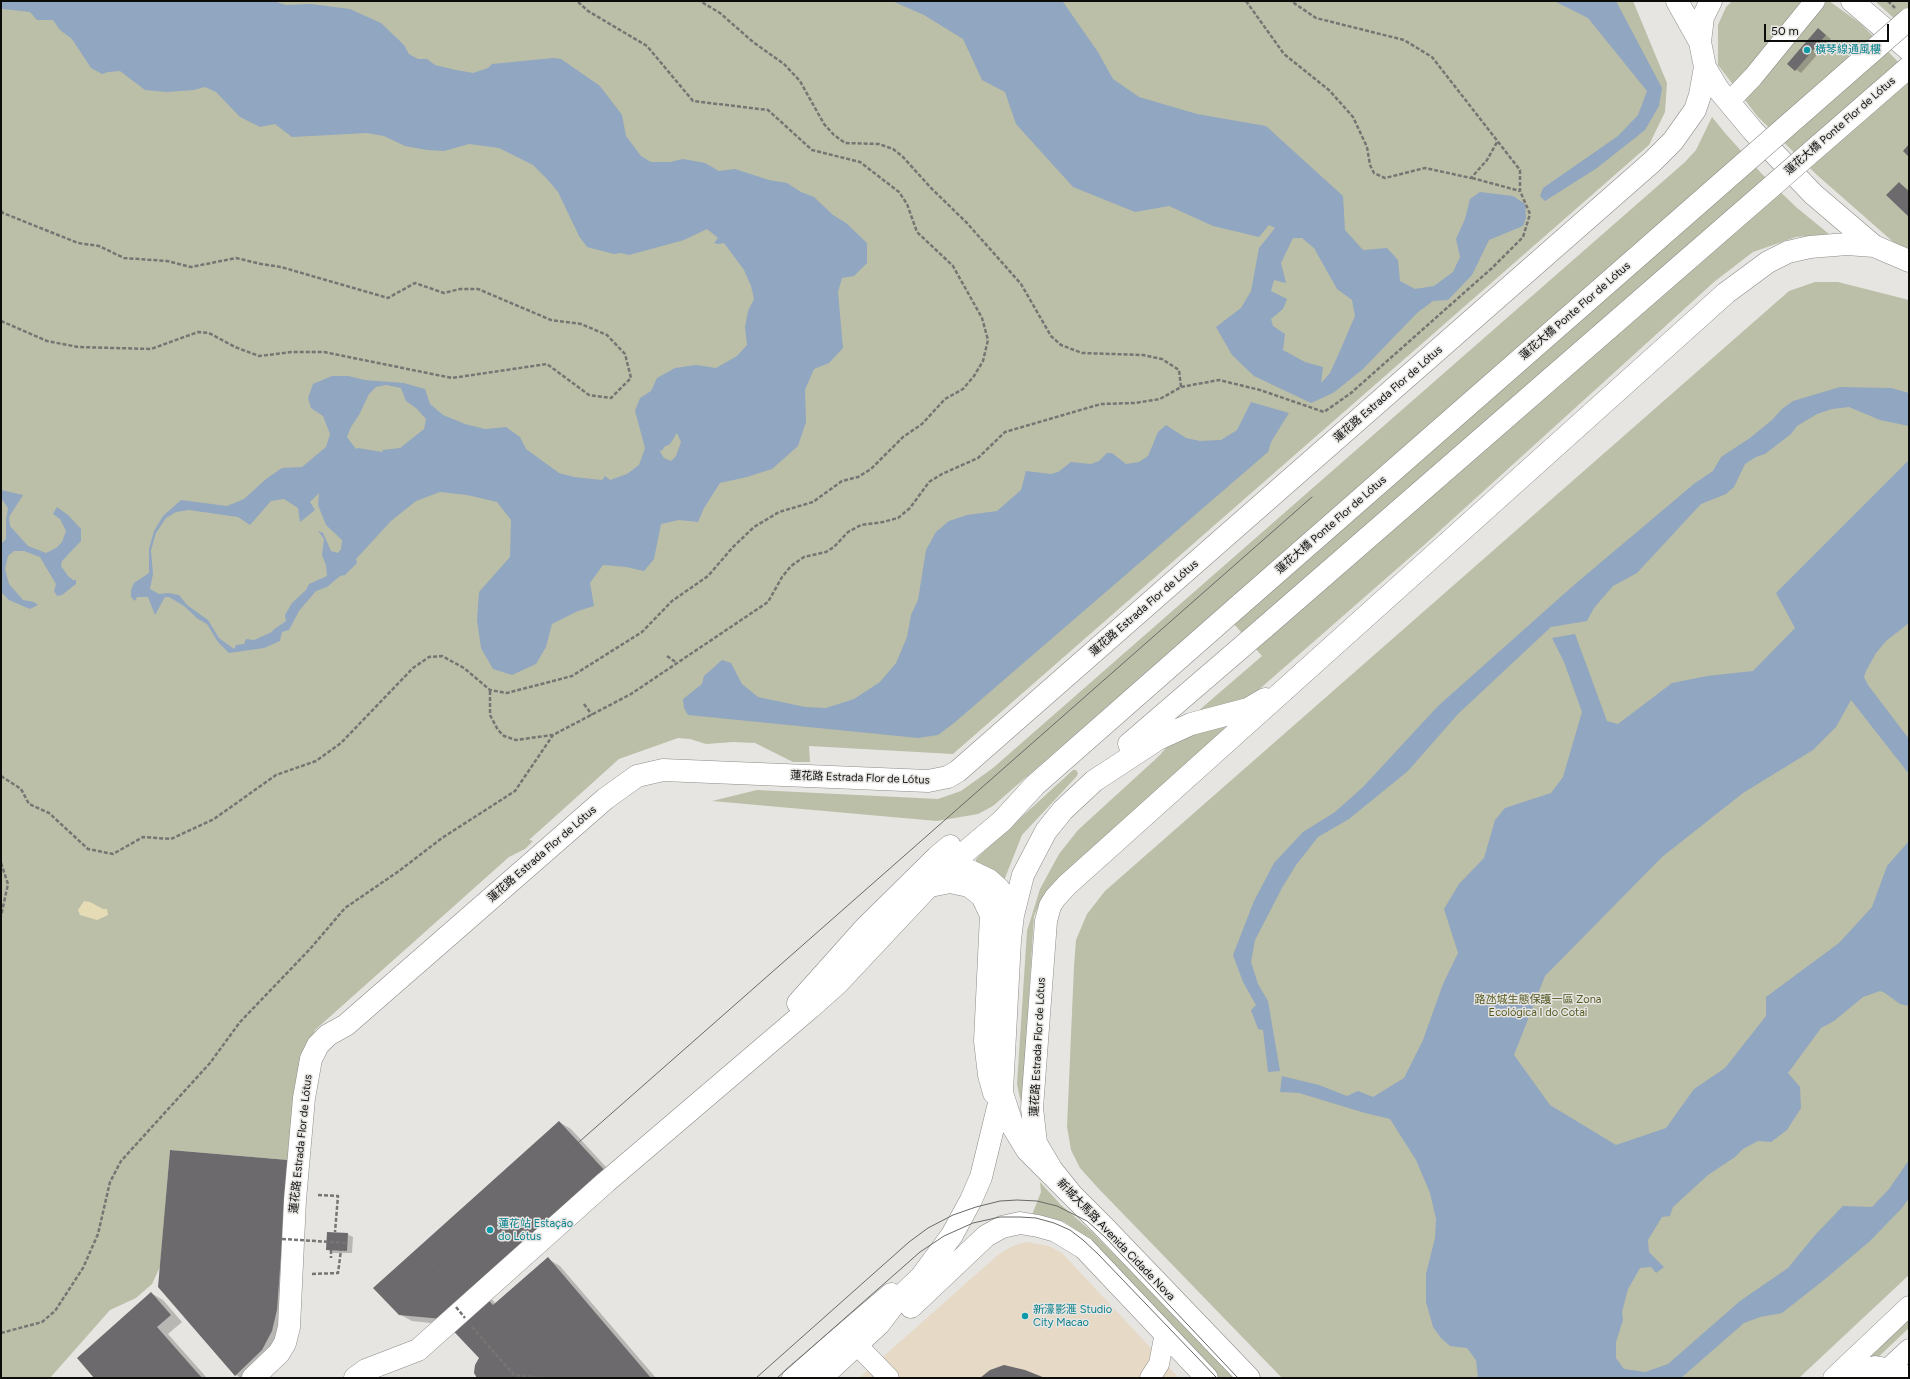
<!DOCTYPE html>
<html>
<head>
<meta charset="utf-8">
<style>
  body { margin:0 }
  #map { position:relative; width:1910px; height:1379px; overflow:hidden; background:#e6e5e2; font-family:Figtree,sans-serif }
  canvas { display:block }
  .frame { position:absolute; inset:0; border:2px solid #0c0c0b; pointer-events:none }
  .scale { position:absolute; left:1764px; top:24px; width:125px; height:18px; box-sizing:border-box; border:2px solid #0c0c0b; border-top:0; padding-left:5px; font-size:12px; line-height:14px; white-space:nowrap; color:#0c0c0b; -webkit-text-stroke:3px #e6e5e2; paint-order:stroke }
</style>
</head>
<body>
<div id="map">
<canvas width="1910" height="1379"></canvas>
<div class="frame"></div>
<div class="scale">50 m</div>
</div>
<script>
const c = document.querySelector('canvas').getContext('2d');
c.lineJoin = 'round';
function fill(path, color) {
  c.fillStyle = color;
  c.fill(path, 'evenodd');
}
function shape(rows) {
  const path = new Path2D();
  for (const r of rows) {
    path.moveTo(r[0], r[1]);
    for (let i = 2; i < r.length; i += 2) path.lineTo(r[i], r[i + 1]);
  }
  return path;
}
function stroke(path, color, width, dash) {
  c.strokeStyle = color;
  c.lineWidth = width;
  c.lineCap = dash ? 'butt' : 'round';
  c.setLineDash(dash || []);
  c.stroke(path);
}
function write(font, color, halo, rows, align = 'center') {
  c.font = font + ' Figtree,"Noto Sans SC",sans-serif';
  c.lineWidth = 3;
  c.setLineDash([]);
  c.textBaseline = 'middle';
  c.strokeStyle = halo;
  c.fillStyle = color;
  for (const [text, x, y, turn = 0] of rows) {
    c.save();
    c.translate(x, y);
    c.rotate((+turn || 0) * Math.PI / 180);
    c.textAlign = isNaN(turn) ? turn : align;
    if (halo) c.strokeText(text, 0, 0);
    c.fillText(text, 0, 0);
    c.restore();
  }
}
const commercial = shape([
  [1027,1242,1049,1246,1062,1253,1179,1378,859,1378,999,1254,1015,1245]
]);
const green = shape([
  [1,1,1633,1,1667,83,1665,112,1649,145,953,754,809,746,810,762,793,762,755,743,733,742,706,744,690,739,678,738,619,759,529,840,533,841,525,849,509,857,315,1030,300,1066,288,1160,170,1150,160,1267,152,1284,136,1298,110,1310,50,1378,1,1378],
  [1732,1,1829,1,1861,24,1909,73,1909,251,1899,247,1817,175,1758,117,1718,65,1718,25,1726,7],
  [1875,1,1909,1,1909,32],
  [1712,117,1725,133,1761,173,1796,207,1829,234,1796,237,1753,252,1714,282,1423,546,1255,693,1225,732,1041,900,1034,916,1022,1109,1017,1084,1027,931,1040,889,1059,854,1078,830,1159,756,1197,712,1262,656,1220,608,993,806,978,814,937,821,712,801,757,790,938,799,961,791,993,768,1685,162,1696,150],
  [1815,282,1838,282,1909,300,1909,1275,1799,1378,1282,1378,1098,1188,1080,1168,1071,1150,1067,1127,1074,966,1076,940,1087,914,1105,891,1789,291],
  [1073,770,1076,770,1078,773,1077,776,1022,835,1003,883,976,863,976,859,981,854],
  [1040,1182,1060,1204,1092,1232,1236,1378,1218,1378,1084,1235,1064,1222,1052,1218,1032,1215,1041,1192],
  [1909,1317,1909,1328,1856,1378,1844,1378]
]);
const sand = shape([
  [84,901,90,902,103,909,107,909,108,915,97,920,80,915,78,910]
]);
const water = shape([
  [1,1,273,1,286,5,311,4,350,9,381,23,404,45,409,54,418,59,427,59,435,65,456,70,473,73,488,68,492,64,553,58,561,59,600,86,622,115,626,136,641,156,651,162,670,162,683,159,705,163,719,171,735,169,769,180,787,183,801,192,814,197,833,215,846,223,867,243,867,263,854,276,842,278,838,292,843,348,829,363,814,369,805,390,806,422,798,446,772,469,747,477,720,483,704,508,698,522,679,520,661,524,654,559,644,571,626,567,603,565,590,583,594,606,578,611,552,624,546,647,536,664,512,675,493,669,481,648,477,620,479,592,510,557,511,520,497,502,467,495,440,492,416,501,391,521,356,559,357,563,345,575,340,576,327,587,316,591,299,611,289,630,282,632,280,641,264,648,229,653,218,642,207,624,198,619,184,606,169,597,165,597,155,615,148,597,137,597,135,601,131,597,131,590,134,583,149,573,149,549,154,531,163,516,181,500,227,506,244,499,266,479,282,468,302,467,326,447,330,434,323,416,311,408,308,398,313,384,332,376,348,376,365,380,404,383,425,389,430,404,443,415,465,424,485,429,506,427,520,437,526,449,559,473,574,477,602,480,605,476,610,480,627,474,639,465,645,448,635,411,640,398,651,391,657,378,675,368,696,365,716,368,737,356,747,345,745,327,748,311,754,299,751,286,744,270,724,243,719,244,714,243,718,238,707,229,684,240,629,255,621,253,614,254,587,247,579,236,558,192,547,179,533,165,499,148,469,144,444,151,427,150,405,146,384,136,367,133,292,137,275,124,260,127,240,117,216,92,205,87,194,90,166,92,145,90,120,71,108,72,102,74,91,68,72,39,60,30,53,20,37,20,30,12,3,9,1,8],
  [386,385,401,388,406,401,416,408,426,419,424,429,400,448,383,450,382,452,358,448,356,449,347,437,351,427,359,415,369,394,376,387],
  [677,433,681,442,676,456,671,461,664,458,659,450,662,451,664,447,670,444],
  [319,493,318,505,326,525,342,540,341,549,338,553,331,551,323,533,318,531,324,539,322,555,326,565,327,576,309,584,306,590,292,603,285,615,286,621,273,630,272,632,254,640,246,639,244,644,236,645,234,649,219,638,208,620,187,605,179,595,168,593,159,594,150,589,153,574,151,550,156,533,166,518,176,512,189,510,238,517,250,525,271,501,284,499,298,508,300,522,315,510,310,502],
  [892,1,1063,2,1098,52,1113,79,1139,97,1197,114,1266,126,1343,196,1345,230,1363,250,1387,248,1398,260,1400,281,1415,289,1434,286,1453,272,1460,257,1456,239,1465,219,1470,199,1480,192,1513,196,1525,204,1526,218,1523,226,1489,240,1472,275,1448,300,1433,301,1417,313,1362,370,1333,393,1311,403,1254,376,1232,355,1216,327,1241,308,1251,291,1259,248,1275,228,1269,225,1259,237,1213,226,1169,206,1135,212,1073,187,1016,124,1005,92,982,80,963,39,924,15],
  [1293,238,1302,238,1314,248,1337,289,1352,300,1355,316,1339,353,1330,373,1321,383,1323,367,1305,362,1283,350,1285,334,1273,326,1271,319,1283,309,1287,299,1271,291,1274,280,1286,283,1281,263],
  [1554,1,1616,1,1662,88,1659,106,1645,130,1597,168,1545,201,1540,196,1543,188,1618,136,1638,115,1647,91,1588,18],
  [1840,387,1891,388,1909,393,1909,426,1880,420,1849,407,1832,409,1817,414,1797,426,1791,434,1765,454,1756,457,1745,464,1734,487,1726,494,1701,504,1637,573,1613,586,1594,608,1587,621,1551,627,1458,714,1408,771,1349,819,1318,837,1296,865,1282,888,1255,940,1251,962,1258,984,1268,1001,1280,1071,1268,1072,1263,1030,1258,1029,1251,1010,1256,1005,1243,982,1233,955,1254,901,1274,863,1303,832,1335,812,1363,787,1438,706,1574,585,1695,483,1713,471,1721,457,1750,438,1772,420,1782,409,1793,401],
  [1251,402,1289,413,1271,442,1268,452,954,723,938,735,918,738,688,715,684,708,683,699,702,684,704,676,722,660,731,663,742,684,758,697,805,707,826,708,854,699,880,682,896,663,907,637,911,615,918,600,926,550,936,532,949,521,967,515,997,511,1021,490,1026,471,1051,474,1058,472,1071,462,1091,464,1099,461,1107,453,1112,453,1126,464,1139,462,1148,456,1158,432,1166,425,1186,438,1200,441,1221,440,1237,430],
  [1909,460,1909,623,1886,641,1876,653,1866,671,1864,677,1868,685,1909,739,1909,774,1851,700,1836,727,1813,750,1743,793,1662,857,1545,976,1514,1055,1550,1105,1616,1145,1666,1128,1694,1089,1725,1068,1766,1016,1766,997,1839,943,1872,907,1887,866,1909,841,1909,1006,1900,1004,1885,993,1880,991,1863,997,1834,1021,1821,1028,1788,1073,1800,1087,1801,1108,1787,1130,1771,1142,1758,1141,1743,1149,1735,1157,1708,1175,1673,1207,1670,1216,1662,1217,1648,1240,1649,1252,1664,1267,1656,1273,1651,1267,1640,1268,1628,1289,1622,1312,1623,1320,1616,1342,1616,1358,1624,1369,1645,1372,1668,1364,1740,1301,1788,1268,1815,1235,1843,1206,1872,1207,1889,1189,1909,1160,1909,1198,1902,1208,1870,1241,1824,1280,1782,1313,1760,1317,1744,1323,1681,1378,1478,1378,1476,1360,1467,1348,1450,1346,1441,1338,1433,1327,1426,1302,1426,1274,1435,1238,1436,1219,1430,1193,1416,1160,1390,1119,1365,1113,1299,1093,1280,1092,1282,1076,1319,1085,1347,1096,1358,1091,1373,1097,1404,1078,1423,1040,1443,984,1458,953,1444,909,1459,884,1484,858,1495,820,1505,808,1551,793,1563,777,1582,712,1564,662,1552,638,1575,634,1607,721,1618,724,1672,683,1707,676,1753,671,1795,628,1776,593],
  [1,490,23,495,9,517,10,526,28,546,46,553,56,548,62,542,66,531,60,519,53,514,57,507,68,515,81,529,81,541,62,561,61,566,68,576,73,580,76,580,76,584,62,595,57,596,54,591,56,584,40,557,24,551,14,551,8,556,5,569,9,584,23,600,34,602,38,605,30,609,9,600,1,592,1,544,6,539,6,520,8,508,1,498]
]);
const shadow = shape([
  [1818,29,1831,39,1801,73,1789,64],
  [1899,183,1909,190,1909,216,1887,195],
  [559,1122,571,1129,618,1180,488,1295,496,1304,548,1259,560,1266,656,1378,479,1378,481,1358,449,1325,412,1321,399,1314],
  [287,1161,289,1317,252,1378,241,1378,236,1375,159,1287],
  [347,1234,353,1237,352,1253,333,1253,327,1249],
  [151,1293,163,1300,182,1322,168,1334,207,1378,96,1378]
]);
const building = shape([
  [1818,28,1826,35,1795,71,1787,64],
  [1909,144,1909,157,1903,151],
  [1899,182,1909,192,1908,216,1886,195],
  [559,1121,607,1173,477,1288,493,1305,548,1257,651,1378,477,1378,474,1373,475,1365,479,1358,442,1319,399,1315,373,1288],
  [170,1150,288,1160,277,1310,272,1331,262,1350,235,1376,158,1287],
  [327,1232,348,1233,347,1251,326,1250],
  [151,1292,171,1315,157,1327,202,1378,94,1378,77,1358],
  [1004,1365,1025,1370,1045,1378,980,1378,990,1370]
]);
const path = shape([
  [1246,1,1284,54,1330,91,1353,117,1367,147,1370,165,1374,173,1385,178,1425,168,1471,178,1487,160,1497,142],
  [1888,1,1895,8],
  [1472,178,1520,191],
  [1,211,3,213,78,243,99,246,124,258,167,261,191,267,236,258,261,264,281,267,388,298,415,283,444,293,460,289,478,289,551,320,581,324,607,335,625,354,631,378,611,398,589,395,547,364,452,378,324,352,291,352,259,356,235,347,209,333,198,332,151,349,78,347,47,341,1,321],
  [1181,387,1219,380,1260,390,1324,412,1351,393,1492,268,1523,237,1530,214,1520,191,1520,170,1432,57,1404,40,1316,18,1291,1],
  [667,656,677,663],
  [490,691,490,715,498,730,504,736,516,740,552,735],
  [584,704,592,715],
  [1,776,21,789,29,804,49,813,88,849,113,854,143,837,171,839,214,819,276,775,316,761,341,743,413,668,429,657,442,656,464,668,490,690,507,693,572,676,642,632,672,601,708,576,733,547,754,527,779,512,813,502,842,481,858,477,871,469,903,437,922,424,945,399,963,389,974,376,983,361,988,340,982,318,953,266,917,232,907,204,899,192,860,162,812,150,768,110,693,101,647,46,588,11,577,1],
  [1,863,8,884,1,916],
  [318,1195,338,1196,335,1232],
  [331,1250,331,1258],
  [312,1274,338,1273,341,1250],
  [472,1327,514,1375,544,1378],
  [1,1333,42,1322,55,1311,83,1268,98,1234,110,1182,121,1161,210,1063,240,1022,310,949,345,908,399,871,442,838,515,791,553,735,631,694,768,602,782,577,791,566,804,557,826,552,834,547,848,532,861,525,883,522,898,518,910,508,929,482,942,474,978,458,1005,432,1101,404,1135,403,1160,399,1181,387,1179,370,1162,359,1143,355,1082,353,1061,345,1051,336,1021,284,967,223,931,188,903,157,893,149,879,144,845,143,834,135,824,124,800,81,784,64,753,42,720,13,700,1]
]);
const minor = shape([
  [1729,102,1753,77,1815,1],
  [857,1345,889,1378],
  [1881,1375,1909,1349],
  [1150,1378,1159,1364,1165,1333],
  [1833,1378,1909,1306],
  [1852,1378,1862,1370,1875,1366,1898,1370,1908,1378]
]);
const major = shape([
  [1677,1,1700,42],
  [1711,1,1703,17,1700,42,1705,67,1718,89,1753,131,1813,194,1874,246,1909,261],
  [1852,1,1909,50],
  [1129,744,1265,627],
  [948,868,966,869,989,880,999,889,1013,915],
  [930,886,950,882,969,886,982,896,991,915,985,1041,989,1075,994,1093],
  [798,1003,865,928,937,857,950,846],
  [1002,1093,1013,1127,1027,1150,1104,1227,1249,1378],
  [1072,1195,1052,1170,1036,1143,1032,1108,1046,921,1050,906,1055,898,1067,885,1726,293,1768,262,1788,252,1810,247,1847,244,1874,246],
  [911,1307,986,1236,1002,1227,1020,1223,1038,1226,1056,1231,1084,1248,1207,1378],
  [253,1378,279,1353,285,1343,289,1327,295,1200,304,1098,311,1059,318,1045,328,1035,346,1025,605,799,637,776,663,770,928,781,948,777,958,771,1652,162,1673,141,1695,110,1700,95,1705,67],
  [355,1378,366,1370,418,1350,606,1182,810,1008,838,983,945,869,1002,821,1035,785,1242,603],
  [793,1378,891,1294],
  [821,1378,879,1324,898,1299,921,1277,952,1235,971,1200,981,1177,1002,1091,1010,940,1013,915,1023,875,1046,831,1063,810,1094,781,1158,739,1191,724,1248,709,1265,699]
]);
const tram = shape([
  [404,1296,1312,497],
  [756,1378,909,1242,928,1228,953,1215,976,1207,1000,1201,1017,1200,1037,1201,1057,1206,1087,1221,1105,1237,1238,1378],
  [777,1378,920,1252,944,1236,973,1223,1000,1217,1020,1217,1036,1218,1054,1223,1070,1230,1083,1240,1098,1254,1217,1378]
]);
const pathBridge = shape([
  [282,1239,347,1243],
  [456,1307,465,1318]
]);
const majorBridge = shape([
  [1242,603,1909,19],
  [1265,627,1909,67]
]);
const markers = [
  [1807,50,4,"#0f9aa8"],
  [490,1230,4,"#0f9aa8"],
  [1025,1316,4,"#0f9aa8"]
];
const cultureNames = [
  ["橫琴線通風樓",1815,50],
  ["蓮花站 Estação",498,1224],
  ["do Lótus",498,1237],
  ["新濠影滙 Studio",1033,1310],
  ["City Macao",1033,1323]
];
const streetNames = [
  ["蓮花大橋 Ponte Flor de Lótus",1840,126,-41],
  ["蓮花大橋 Ponte Flor de Lótus",1575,311,-41],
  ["蓮花路 Estrada Flor de Lótus",1388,394,-41],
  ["蓮花大橋 Ponte Flor de Lótus",1331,525,-41],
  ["蓮花路 Estrada Flor de Lótus",1144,608,-41],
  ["蓮花路 Estrada Flor de Lótus",860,778,2],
  ["蓮花路 Estrada Flor de Lótus",542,854,-41],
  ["蓮花路 Estrada Flor de Lótus",1038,1047,-87],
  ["蓮花路 Estrada Flor de Lótus",301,1144,-84],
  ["新城大馬路 Avenida Cidade Nova",1116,1240,46]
];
const parkNames = [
  ["路氹城生態保護一區 Zona",1538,1000],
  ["Ecológica I do Cotai",1538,1013]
];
fill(commercial, '#e6d9c6');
fill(green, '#bcbfa7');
fill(sand, '#e5dcb6');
fill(water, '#90a6c1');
fill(shadow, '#0003');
fill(building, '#6c6a6c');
stroke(minor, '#8c8b88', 21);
stroke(major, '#8c8b88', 23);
stroke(path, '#767573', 2.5, [4, 2]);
stroke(minor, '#fff', 20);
stroke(major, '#fff', 22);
stroke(tram, '#696967', 1);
stroke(majorBridge, '#8c8b88', 23, []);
stroke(pathBridge, '#767573', 2.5, [4, 2]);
stroke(majorBridge, '#fff', 22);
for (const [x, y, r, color] of markers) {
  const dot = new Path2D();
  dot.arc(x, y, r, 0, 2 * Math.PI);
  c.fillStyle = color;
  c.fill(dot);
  stroke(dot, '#e6e5e2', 1.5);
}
write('11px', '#0d838f', '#e6e5e2', cultureNames, 'left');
write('11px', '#0c0c0b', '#e6e5e2', streetNames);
write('11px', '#555922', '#e6e5e2', parkNames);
</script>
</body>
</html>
